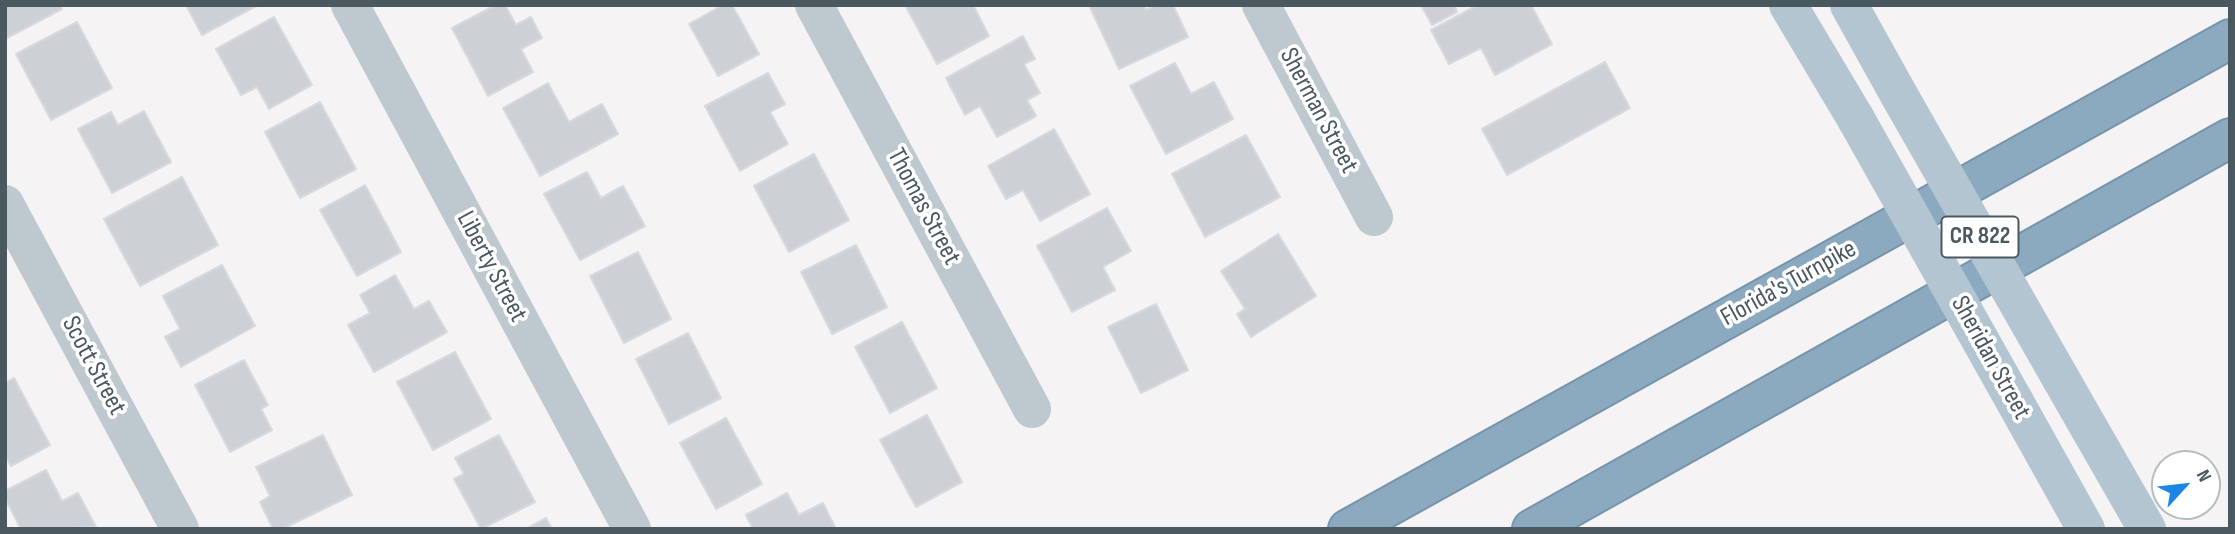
<!DOCTYPE html>
<html>
<head>
<meta charset="utf-8">
<style>
  body { margin:0 }
  #map { position:relative; width:2235px; height:534px; overflow:hidden; background:#f5f3f3; font-family:"Sofia Sans Condensed",sans-serif }
  canvas { display:block }
  .frame { position:absolute; inset:0; border:7px solid #4a5860; pointer-events:none }
  .north { position:absolute; left:2151px; top:450px; width:70px; height:70px; box-sizing:border-box; background:#fff; border:2px solid #b7bcbf; border-radius:50%; rotate:63deg; font-size:19px; font-weight:700; line-height:28px; text-align:center; color:#4a5860 }
  .north::after { content:''; display:block; margin:auto; width:24px; height:32px; background:#1a87e7; clip-path:polygon(50% 0,100% 100%,50% 72%,0 100%) }
</style>
</head>
<body>
<div id="map">
<canvas width="2235" height="534"></canvas>
<div class="frame"></div>
<div class="north">N</div>
</div>
<script>
const c = document.querySelector('canvas').getContext('2d');
c.lineJoin = 'round';
function fill(path, color) {
  c.fillStyle = color;
  c.fill(path, 'evenodd');
}
function shape(rows) {
  const path = new Path2D();
  for (const r of rows) {
    path.moveTo(r[0], r[1]);
    for (let i = 2; i < r.length; i += 2) path.lineTo(r[i], r[i + 1]);
  }
  return path;
}
function stroke(path, color, width, dash) {
  c.strokeStyle = color;
  c.lineWidth = width;
  c.lineCap = dash ? 'butt' : 'round';
  c.setLineDash(dash || []);
  c.stroke(path);
}
function write(font, color, halo, rows, align = 'center') {
  c.font = font + ' "Sofia Sans Condensed",sans-serif';
  c.lineWidth = 7;
  c.setLineDash([]);
  c.textBaseline = 'middle';
  c.strokeStyle = halo;
  c.fillStyle = color;
  for (const [text, x, y, turn = 0] of rows) {
    c.save();
    c.translate(x, y);
    c.rotate((+turn || 0) * Math.PI / 180);
    c.textAlign = isNaN(turn) ? turn : align;
    if (halo) c.strokeText(text, 0, 0);
    c.fillText(text, 0, 0);
    c.restore();
  }
}
const building = shape([
  [5,5,60,5,62,9,5,39,5,5],
  [186,5,258,5,202,35,186,5],
  [496,5,505,5,516,25,531,17,542,38,521,49,533,72,488,96,452,28,496,5],
  [723,5,732,5,759,54,718,76,689,24,723,5],
  [905,5,973,5,989,36,937,64,905,5],
  [1089,5,1144,5,1146,10,1156,5,1173,5,1188,37,1119,69,1089,5],
  [1421,5,1454,5,1457,12,1432,25,1421,5],
  [1478,5,1531,5,1552,44,1495,75,1481,48,1449,64,1431,30,1478,5],
  [274,17,312,85,269,109,257,87,241,95,216,49,274,17],
  [77,22,112,88,51,120,16,54,77,22],
  [1023,36,1035,59,1024,64,1040,93,1027,100,1036,116,997,137,980,106,965,115,946,78,1023,36],
  [1605,62,1630,108,1507,175,1482,129,1605,62],
  [1175,63,1191,94,1214,82,1233,119,1166,154,1130,86,1175,63],
  [768,73,785,104,770,112,788,144,740,171,705,106,768,73],
  [548,83,569,122,602,104,618,134,540,176,503,108,548,83],
  [320,102,356,169,300,198,265,132,320,102],
  [144,111,171,162,112,193,78,129,111,112,118,125,144,111],
  [1054,129,1090,194,1040,221,1023,190,1006,199,988,166,1054,129],
  [1246,135,1280,197,1205,237,1172,174,1246,135],
  [814,154,849,220,789,252,754,186,814,154],
  [587,172,601,198,623,186,645,226,580,260,544,194,587,172],
  [182,177,218,245,140,286,104,219,182,177],
  [365,185,401,252,357,276,320,210,365,185],
  [1107,208,1131,251,1103,267,1115,290,1072,312,1037,246,1107,208],
  [1278,234,1316,296,1251,337,1237,314,1245,309,1221,271,1278,234],
  [856,245,887,307,832,334,801,272,856,245],
  [638,252,671,319,624,343,590,276,638,252],
  [222,265,255,326,181,367,165,337,180,329,163,296,222,265],
  [395,275,414,309,429,301,447,332,374,372,348,325,370,313,360,295,395,275],
  [1156,304,1188,370,1141,393,1108,327,1156,304],
  [902,322,937,388,890,413,855,347,902,322],
  [688,333,721,398,669,424,636,359,688,333],
  [455,352,491,419,433,450,397,382,455,352],
  [244,360,268,405,261,409,272,430,230,452,195,385,244,360],
  [14,378,50,445,11,466,5,455,5,383,14,378],
  [927,415,962,482,916,507,880,440,927,415],
  [726,418,762,484,716,509,680,443,726,418],
  [323,435,352,495,282,529,273,529,260,502,270,496,256,467,323,435],
  [499,435,535,502,481,529,454,479,464,474,455,458,499,435],
  [46,470,62,501,78,493,96,527,21,529,5,498,5,491,46,470],
  [787,493,799,515,823,503,836,529,753,529,746,515,787,493],
  [546,518,552,529,526,529,546,518]
]);
const minor = shape([
  [350,5,632,529],
  [814,5,1032,409],
  [1261,5,1374,217],
  [5,204,180,529]
]);
const major = shape([
  [1788,5,1856,119],
  [1849,5,1899,95],
  [2061,379,2147,529],
  [2015,402,2086,529]
]);
const highway = shape([
  [1348,529,2230,39],
  [1532,529,2230,138]
]);
const majorBridge = shape([
  [1899,95,2061,379],
  [1856,119,2015,402]
]);
const shields = [
  [1980,237,77]
];
const shieldNames = [
  ["CR 822",1980,237]
];
const streetNames = [
  ["Sherman Street",1318,111,62],
  ["Thomas Street",923,207,62],
  ["Liberty Street",491,267,62],
  ["Florida's Turnpike",1789,284,-29],
  ["Sheridan Street",1990,358,61],
  ["Scott Street",93,366,62]
];
fill(building, '#cdd0d5');
stroke(building, '#d7d9de', 2);
stroke(highway, '#7695ac', 42);
stroke(minor, '#bec8cf', 38);
stroke(major, '#b3c5d1', 38);
stroke(highway, '#8baac0', 38);
stroke(majorBridge, '#b3c5d1', 38);
for (const [x, y, w] of shields) {
  const box = new Path2D();
  box.roundRect(x - w / 2, y - 20.5, w, 41, 5);
  c.fillStyle = '#fff';
  c.fill(box);
  stroke(box, '#4a5860', 2);
}
write('bold 24px', '#4a5860', null, shieldNames);
write('26px', '#4a5860', '#fff', streetNames);
</script>
</body>
</html>
